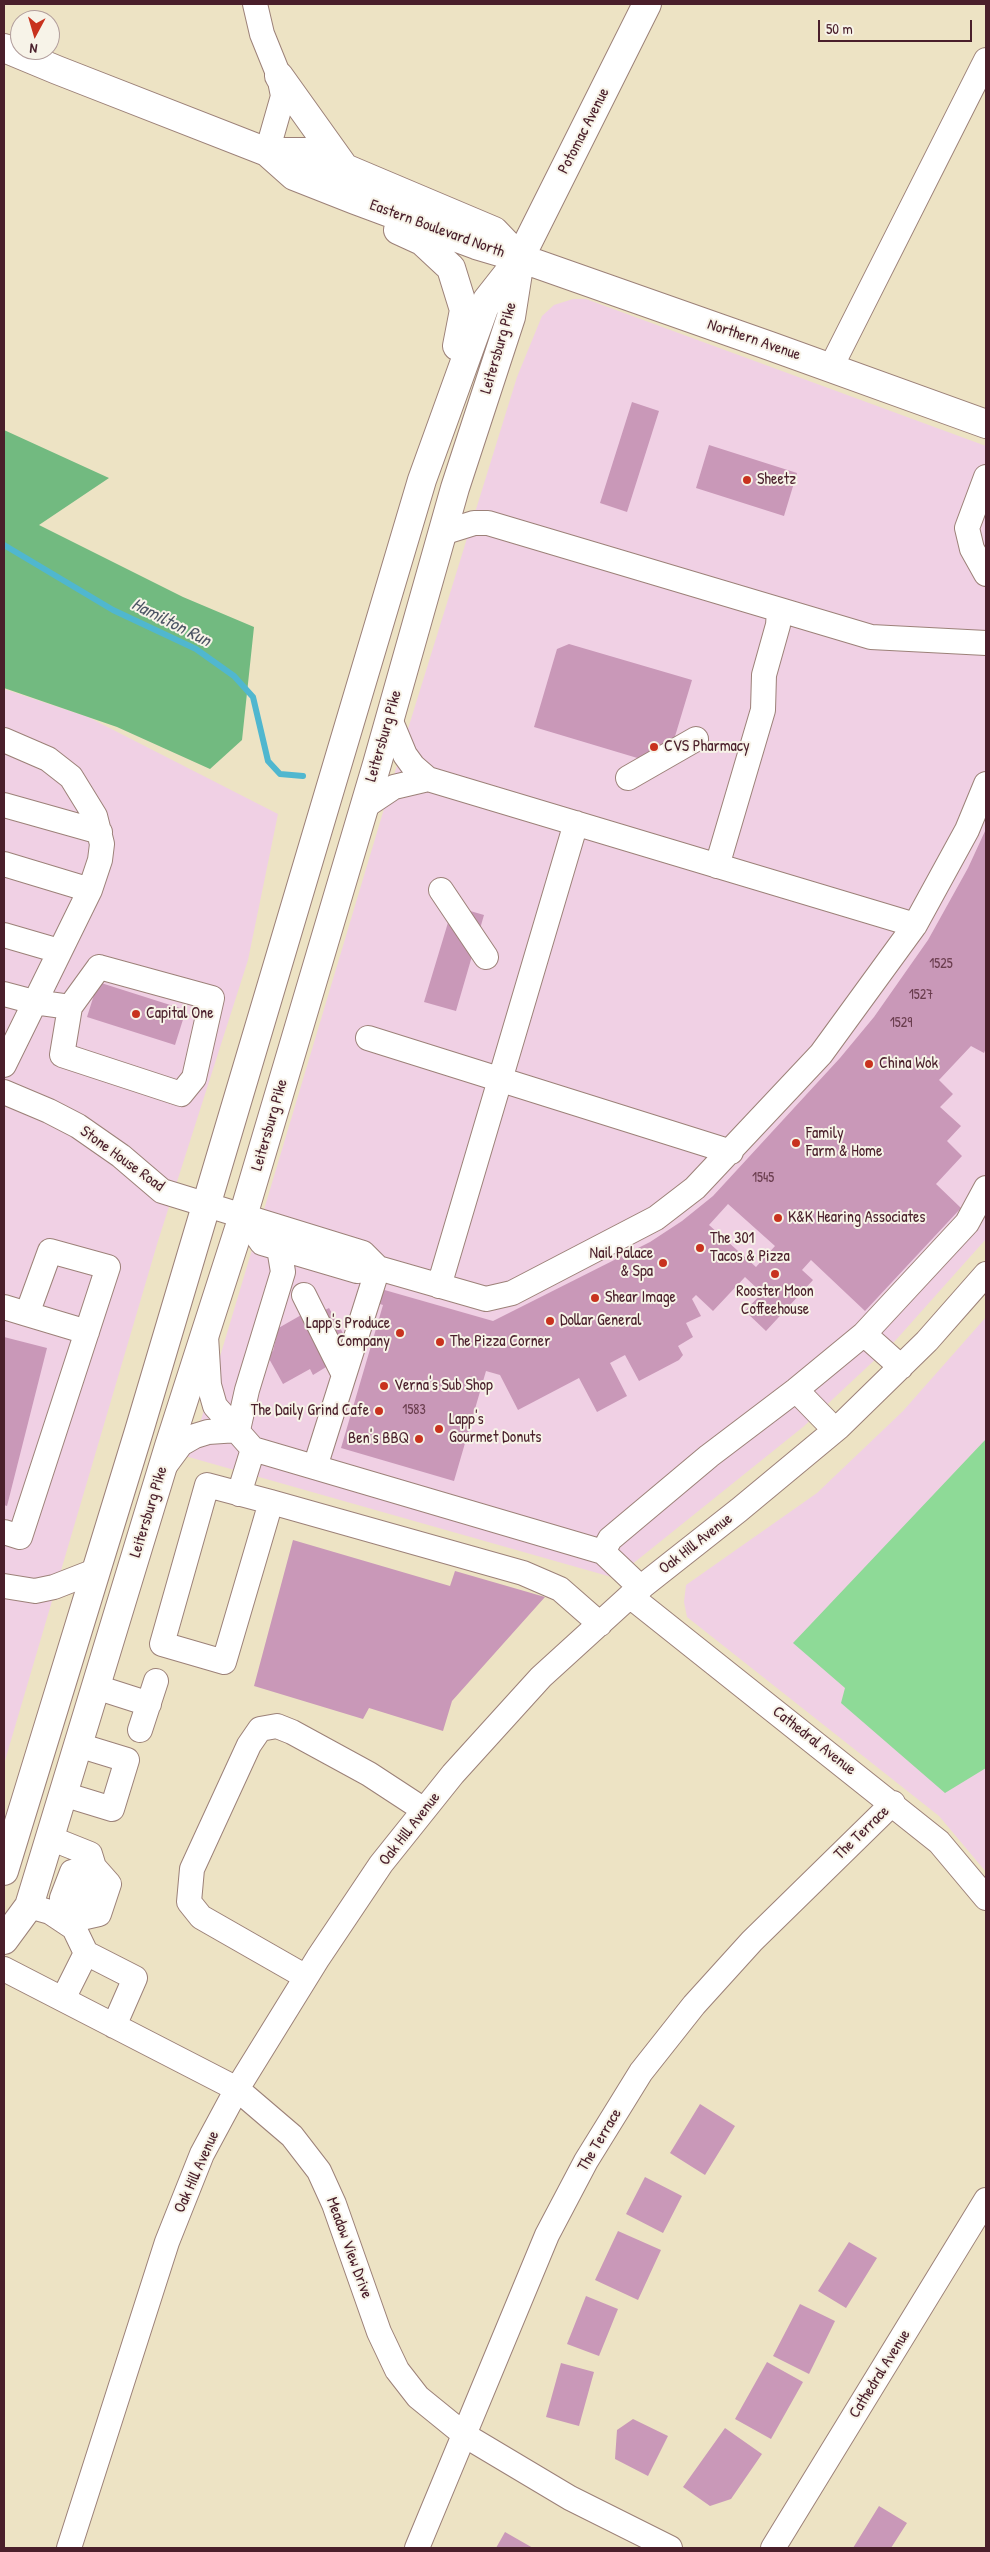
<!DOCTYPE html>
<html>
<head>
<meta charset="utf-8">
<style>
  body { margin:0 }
  #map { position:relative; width:990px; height:2552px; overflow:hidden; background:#ede3c4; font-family:"Patrick Hand",sans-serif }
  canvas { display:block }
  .frame { position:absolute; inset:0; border:5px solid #4a1f2b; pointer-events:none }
  .north { position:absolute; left:10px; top:10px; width:50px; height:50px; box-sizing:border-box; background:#f7f3e8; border:1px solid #b29e9c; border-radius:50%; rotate:186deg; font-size:14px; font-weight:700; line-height:20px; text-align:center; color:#4a1f2b }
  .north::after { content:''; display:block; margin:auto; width:18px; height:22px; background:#c8321e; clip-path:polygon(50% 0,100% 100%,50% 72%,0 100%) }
  .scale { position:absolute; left:818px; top:20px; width:154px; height:22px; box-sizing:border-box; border:2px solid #4a1f2b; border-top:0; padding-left:6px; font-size:15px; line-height:18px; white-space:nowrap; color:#4a1f2b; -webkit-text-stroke:4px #f7f3e8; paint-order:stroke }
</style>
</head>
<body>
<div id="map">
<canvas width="990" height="2552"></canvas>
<div class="frame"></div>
<div class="north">N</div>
<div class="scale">50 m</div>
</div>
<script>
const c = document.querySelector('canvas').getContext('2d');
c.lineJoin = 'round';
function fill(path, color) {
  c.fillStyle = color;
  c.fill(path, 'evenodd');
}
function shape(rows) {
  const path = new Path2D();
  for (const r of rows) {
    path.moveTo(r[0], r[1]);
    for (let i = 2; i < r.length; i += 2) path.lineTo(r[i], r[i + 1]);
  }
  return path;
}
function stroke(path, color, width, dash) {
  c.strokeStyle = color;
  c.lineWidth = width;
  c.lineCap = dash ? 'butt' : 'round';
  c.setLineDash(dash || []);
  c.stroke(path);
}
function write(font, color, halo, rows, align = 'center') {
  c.font = font + ' "Patrick Hand",sans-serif';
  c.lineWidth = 4;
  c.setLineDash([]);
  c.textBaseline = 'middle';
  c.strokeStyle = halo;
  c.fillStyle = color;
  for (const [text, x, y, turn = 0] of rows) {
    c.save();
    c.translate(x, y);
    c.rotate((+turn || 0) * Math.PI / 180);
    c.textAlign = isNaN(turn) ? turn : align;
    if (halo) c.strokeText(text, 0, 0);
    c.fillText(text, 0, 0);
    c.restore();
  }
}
const built = shape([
  [573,299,586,299,986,446,986,1239,895,1341,803,1427,615,1578,178,1454,195,1440,407,732,517,377,542,316,554,305],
  [4,689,88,717,278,814,248,960,158,1241,4,1764],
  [986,1317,986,1872,939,1816,687,1617,684,1602,686,1585,817,1493,903,1411]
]);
const green = shape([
  [986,1439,986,1768,945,1793,841,1703,845,1688,793,1643]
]);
const forest = shape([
  [4,430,109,478,39,525,183,597,254,627,242,740,210,769,117,727,4,688]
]);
const stream = shape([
  [4,545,113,610,196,649,234,676,253,697,268,761,280,774,303,776]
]);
const building = shape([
  [632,402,659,411,627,512,600,503],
  [709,445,797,473,784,516,696,488],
  [569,644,692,680,673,743,644,760,534,727,557,649],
  [986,829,986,1048,984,1053,971,1046,939,1080,953,1094,940,1107,961,1126,947,1141,962,1156,936,1184,961,1208,865,1311,811,1260,802,1270,813,1280,766,1331,745,1311,762,1293,745,1277,713,1311,696,1295,692,1299,701,1316,686,1323,693,1337,678,1346,683,1355,679,1360,639,1381,625,1355,610,1363,627,1396,597,1412,579,1378,518,1410,500,1375,486,1371,454,1481,341,1448,383,1305,377,1303,381,1289,493,1321,650,1242,682,1221,713,1196,840,1058,874,1017,928,940,968,868],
  [728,1204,775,1246,756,1267,709,1225],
  [453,906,484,915,456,1011,424,1002],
  [98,982,186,1010,175,1045,87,1017],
  [329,1308,344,1335,322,1347,331,1364,313,1375,310,1369,283,1384,267,1355,273,1351,277,1334,275,1330,303,1314,307,1319],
  [4,1337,47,1348,7,1506,4,1505],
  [293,1540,450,1586,455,1571,545,1597,452,1701,443,1731,369,1708,363,1719,254,1686],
  [700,2104,735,2126,705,2175,670,2153],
  [645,2177,682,2196,663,2233,626,2214],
  [618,2231,661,2250,638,2300,595,2280],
  [849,2242,877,2258,846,2308,818,2291],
  [586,2296,618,2309,599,2356,567,2344],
  [800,2304,835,2321,809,2374,773,2356],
  [767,2362,803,2382,771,2439,735,2419],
  [561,2363,594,2372,579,2426,546,2417],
  [633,2419,668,2436,648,2476,615,2459,617,2430],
  [725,2428,762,2454,731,2499,710,2506,683,2487],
  [879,2506,907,2523,891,2548,853,2548],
  [505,2532,533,2548,496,2548]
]);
const minor = shape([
  [255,4,262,34,279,76,283,96,267,152],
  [831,367,986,60],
  [986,477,967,528,972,549,986,574],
  [442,533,474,523,488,523,871,637,986,643],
  [390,719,405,755,413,766,428,779,915,925],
  [4,740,48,759,71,777,95,816,102,844,100,860,90,890,4,1065],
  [628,778,696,739],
  [4,805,100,832],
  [364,807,394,787,428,779],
  [4,864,90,890],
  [717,866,763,710,764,675,778,625,779,611],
  [441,890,486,957],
  [4,935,59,951],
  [99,967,212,998,194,1078,181,1094,62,1055,70,1007,99,967],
  [4,994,34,1002,70,1007],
  [368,1038,731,1152],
  [4,1092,49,1111,78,1126,121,1156,162,1191,363,1253,378,1268],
  [243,1216,262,1243,357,1271,378,1268,486,1299,512,1293,656,1218,695,1188,821,1054,915,925,967,830,986,784],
  [439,1286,576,823],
  [304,1295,344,1375],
  [4,1307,27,1314,50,1251,108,1267,20,1537,4,1532],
  [27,1314,87,1332],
  [864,1334,901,1367],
  [206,1336,209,1385,215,1406,253,1449,603,1552,641,1588],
  [796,1390,835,1430],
  [238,1430,247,1390,283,1272,279,1248],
  [164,1467,181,1444,195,1436,208,1432,238,1430],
  [315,1467,378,1268],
  [239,1494,253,1449],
  [271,1502,224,1662,162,1644,207,1485,271,1502,523,1573,560,1589,600,1624],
  [603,1552,610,1539,709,1456,796,1390,864,1334,967,1223,986,1188],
  [4,1586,35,1591,54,1587,95,1571],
  [630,1596,939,1842,986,1898],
  [96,1687,149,1704],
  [140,1730,156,1681],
  [63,1794,112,1809,127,1760,78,1745],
  [50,1838,90,1854,94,1867,74,1928,86,1953,63,1999],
  [94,1867,109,1884,99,1914,77,1919,62,1898,72,1872,94,1867],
  [29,1906,50,1912,74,1928],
  [86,1953,135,1978,114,2026],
  [4,1969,237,2089,292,2136,319,2171,334,2204,379,2332,397,2370,418,2397,466,2436,570,2498,670,2548],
  [306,1977,201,1917,189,1902,192,1869,249,1745,260,1729,277,1726,292,1732,369,1774,424,1810],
  [69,2548,167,2242,202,2154,237,2089,318,1958,381,1864,453,1774,541,1677,630,1596,739,1510,839,1427,927,1341,986,1274],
  [417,2548,547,2235,586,2161,641,2072,694,2005,752,1941,893,1803],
  [773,2548,986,2200]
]);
const major = shape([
  [4,48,57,70,267,152,294,176,355,200,476,245,520,258,770,346,986,424],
  [279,76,344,167],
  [267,152,307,152,494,231,519,257],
  [398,230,422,241,451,268,464,310,457,346],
  [4,1871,139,1431,422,480,487,300,520,258,647,4],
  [4,1940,29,1906,169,1446,243,1216,377,764,455,488,511,317,520,260]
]);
const markers = [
  [747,480,5,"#c8321e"],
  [654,747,5,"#c8321e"],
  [136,1014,5,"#c8321e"],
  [869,1064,5,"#c8321e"],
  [796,1143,5,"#c8321e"],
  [778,1218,5,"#c8321e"],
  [700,1248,5,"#c8321e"],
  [663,1263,5,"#c8321e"],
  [775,1274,5,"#c8321e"],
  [595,1298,5,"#c8321e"],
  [550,1321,5,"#c8321e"],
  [400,1333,5,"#c8321e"],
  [440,1342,5,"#c8321e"],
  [384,1386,5,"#c8321e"],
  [379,1411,5,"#c8321e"],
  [439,1429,5,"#c8321e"],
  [419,1439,5,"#c8321e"]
];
const numberNames = [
  ["1525",941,964],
  ["1527",921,995],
  ["1529",901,1023],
  ["1545",763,1178],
  ["1583",414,1410]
];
const streetNames = [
  ["Potomac Avenue",584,131,-63],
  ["Eastern Boulevard North",437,229,20],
  ["Northern Avenue",754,340,19],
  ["Leitersburg Pike",499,348,-74],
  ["Leitersburg Pike",384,736,-74],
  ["Leitersburg Pike",270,1125,-74],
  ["Stone House Road",122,1159,36],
  ["Leitersburg Pike",149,1512,-73],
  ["Oak Hill Avenue",696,1544,-38],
  ["Cathedral Avenue",814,1741,38],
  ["Oak Hill Avenue",410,1829,-52],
  ["The Terrace",862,1833,-44],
  ["The Terrace",600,2140,-59],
  ["Oak Hill Avenue",197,2172,-66],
  ["Meadow View Drive",349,2248,70],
  ["Cathedral Avenue",880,2374,-58]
];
const poiNames = [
  ["Sheetz",757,480],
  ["CVS Pharmacy",664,747],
  ["Capital One",146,1014],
  ["China Wok",879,1064],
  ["Family",806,1134],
  ["Farm & Home",806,1152],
  ["K&K Hearing Associates",788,1218],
  ["The 301",710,1239],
  ["Tacos & Pizza",710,1257],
  ["Nail Palace",653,1254,"right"],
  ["& Spa",653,1272,"right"],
  ["Rooster Moon",775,1292,"center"],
  ["Coffeehouse",775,1310,"center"],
  ["Shear Image",605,1298],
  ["Dollar General",560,1321],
  ["Lapp's Produce",390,1324,"right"],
  ["Company",390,1342,"right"],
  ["The Pizza Corner",450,1342],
  ["Verna's Sub Shop",394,1386],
  ["The Daily Grind Cafe",369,1411,"right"],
  ["Lapp's",449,1420],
  ["Gourmet Donuts",449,1438],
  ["Ben's BBQ",409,1439,"right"]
];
const waterNames = [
  ["Hamilton Run",171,623,27]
];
fill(built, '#f0d0e4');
fill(green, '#8eda97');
fill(forest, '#72ba80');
stroke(stream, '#50b7cf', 6);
fill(building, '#c998b8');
stroke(minor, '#9c8178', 26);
stroke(major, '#9c8178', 30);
stroke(minor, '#fff', 24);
stroke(major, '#fff', 28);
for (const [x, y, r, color] of markers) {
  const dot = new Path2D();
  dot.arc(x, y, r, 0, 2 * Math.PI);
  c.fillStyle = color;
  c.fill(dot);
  stroke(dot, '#f7f3e8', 2);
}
write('14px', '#6a3d4e', null, numberNames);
write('16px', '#4a1f2b', '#f7f3e8', streetNames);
write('16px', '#4a1f2b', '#f7f3e8', poiNames, 'left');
write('italic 18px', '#4c5464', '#f7f3e8', waterNames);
</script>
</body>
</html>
